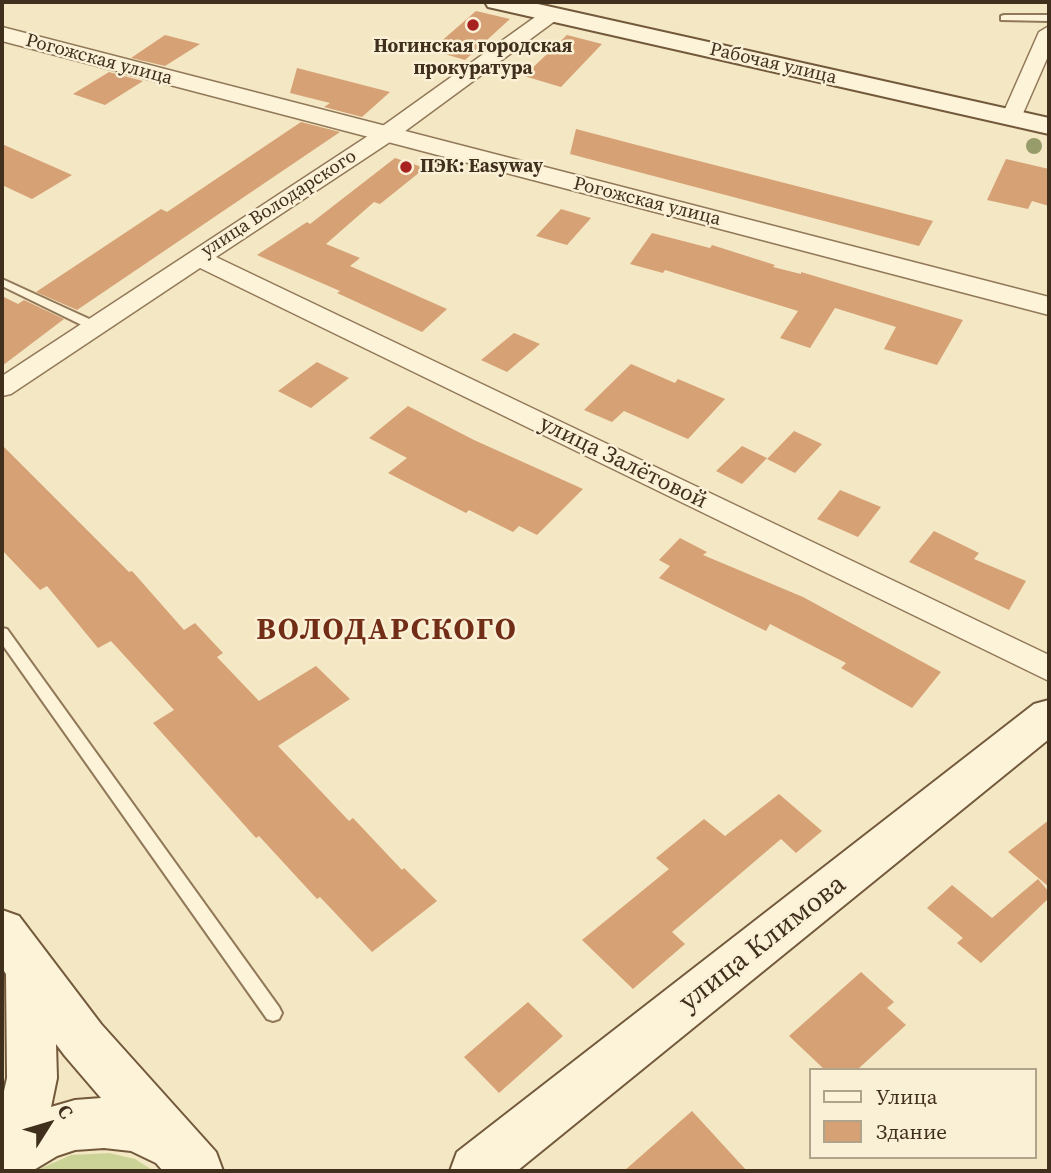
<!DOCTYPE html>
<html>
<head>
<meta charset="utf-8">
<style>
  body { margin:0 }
  #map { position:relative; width:1051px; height:1173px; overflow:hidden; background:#f4e7c4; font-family:"Source Serif 4",serif }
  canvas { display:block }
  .frame { position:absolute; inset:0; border:4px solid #402f1d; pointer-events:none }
  .legend { position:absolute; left:809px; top:1068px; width:228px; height:91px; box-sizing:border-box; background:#faf0d5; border:2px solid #b0a38b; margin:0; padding:9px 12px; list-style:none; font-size:21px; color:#402f1d }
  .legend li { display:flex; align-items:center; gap:14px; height:35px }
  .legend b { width:35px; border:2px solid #b0a38b }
  .north { position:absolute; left:14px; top:1089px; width:70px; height:70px; -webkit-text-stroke:5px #faf0d5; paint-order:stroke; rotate:53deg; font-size:19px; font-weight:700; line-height:28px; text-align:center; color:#402f1d }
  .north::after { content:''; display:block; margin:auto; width:24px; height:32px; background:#402f1d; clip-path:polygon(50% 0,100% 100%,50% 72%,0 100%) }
</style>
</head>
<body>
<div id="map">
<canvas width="1051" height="1173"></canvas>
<div class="frame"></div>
<ul class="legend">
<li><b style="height:9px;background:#fdf3d9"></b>Улица</li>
<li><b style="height:19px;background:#d6a175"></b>Здание</li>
</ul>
<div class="north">С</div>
</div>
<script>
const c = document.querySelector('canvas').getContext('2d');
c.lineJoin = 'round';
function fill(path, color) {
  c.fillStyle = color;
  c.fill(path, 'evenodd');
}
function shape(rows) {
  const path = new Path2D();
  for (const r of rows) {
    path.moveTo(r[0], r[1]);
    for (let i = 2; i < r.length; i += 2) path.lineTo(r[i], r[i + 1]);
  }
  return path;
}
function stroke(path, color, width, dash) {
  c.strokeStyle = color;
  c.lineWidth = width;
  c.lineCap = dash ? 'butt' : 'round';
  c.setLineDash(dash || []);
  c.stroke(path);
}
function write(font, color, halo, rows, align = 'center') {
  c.font = font + ' "Source Serif 4",serif';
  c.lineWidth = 5;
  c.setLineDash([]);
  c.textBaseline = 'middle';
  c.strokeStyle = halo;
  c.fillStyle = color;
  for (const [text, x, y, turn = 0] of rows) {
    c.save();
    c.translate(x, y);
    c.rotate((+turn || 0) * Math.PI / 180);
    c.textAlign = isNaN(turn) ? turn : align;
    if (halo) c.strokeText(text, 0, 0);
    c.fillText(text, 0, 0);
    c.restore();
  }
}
const green = shape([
  [109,1153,135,1159,154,1171,35,1171,71,1155]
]);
const building = shape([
  [476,11,510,19,465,60,431,50],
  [165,35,200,44,165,66,131,58],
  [567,35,602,44,561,87,524,76],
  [297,68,390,92,362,117,324,107,330,103,290,93],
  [109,72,143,81,105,105,73,94],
  [301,122,340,132,77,310,36,292,161,209,167,212],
  [576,129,656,150,933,221,919,246,570,154],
  [2,144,72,175,32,199,2,185],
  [395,158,425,168,380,204,374,202,326,244,360,258,350,266,447,309,422,332,337,293,340,291,257,255,307,222,310,224],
  [1006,159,1049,169,1049,206,1032,201,1028,209,987,200],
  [561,209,591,218,567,245,536,236],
  [652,233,710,248,712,245,775,265,773,267,801,274,801,272,963,320,937,365,884,349,896,327,835,308,810,348,780,338,798,311,665,270,663,273,630,264],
  [2,296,18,304,24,300,64,319,2,366],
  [514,333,540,344,507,372,481,360],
  [317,362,349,378,311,408,278,391],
  [631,364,675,383,678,379,725,399,688,439,624,411,612,422,584,410],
  [408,406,474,440,583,489,537,535,519,526,513,532,469,510,466,513,388,473,407,458,369,438],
  [794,431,822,444,795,473,767,459],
  [2,445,129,572,132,571,184,630,195,623,223,653,217,657,259,701,316,666,350,699,278,746,349,821,353,818,402,870,404,868,437,901,372,952,320,897,317,899,259,836,256,838,153,723,174,710,111,641,98,648,47,586,40,590,2,550],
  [742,446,767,458,742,484,716,471],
  [840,490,881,507,858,537,817,519],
  [934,531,979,553,974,559,1026,581,1009,610,909,562],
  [680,538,707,552,703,555,803,597,941,672,912,708,841,668,846,663,770,624,766,631,659,578,670,566,659,560],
  [779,794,822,831,796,853,781,839,672,932,685,944,633,989,582,940,669,869,656,858,704,819,725,836],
  [1049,820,1049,887,1008,852],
  [1038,879,1049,892,1049,898,981,963,957,943,963,938,927,908,952,885,992,918],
  [861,972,894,1002,887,1008,906,1025,857,1070,825,1070,789,1036],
  [528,1002,563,1036,499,1093,464,1057],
  [692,1111,747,1171,624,1171]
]);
const service = shape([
  [1004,15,1049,15,1049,21,1001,20,1001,16,1004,15],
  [2,279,98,323,100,326,98,329,90,329,2,286,2,279],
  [2,628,7,629,279,1007,282,1013,279,1019,273,1021,267,1019,2,644,2,628]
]);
const minor = shape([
  [552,8,562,14,559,18,393,140,216,257,1049,655,1049,681,200,268,11,394,2,396,2,376,377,130,545,10,552,8],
  [1049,26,1049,54,1021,118,1018,122,1004,122,1001,118,1039,32,1049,26]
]);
const tertiary = shape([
  [2,27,1049,297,1049,315,2,41,2,27]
]);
const secondary = shape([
  [485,2,529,2,1049,118,1049,134,497,9,488,7,485,2],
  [1049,700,1049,739,517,1171,450,1171,457,1152,1034,704,1049,700],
  [2,910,19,916,101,1024,216,1152,223,1171,163,1171,156,1163,131,1151,104,1148,75,1150,57,1156,32,1171,2,1171,2,1100,7,1078,6,974,2,968,2,910],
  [56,1044,65,1056,101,1098,75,1100,51,1107,57,1078,56,1044]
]);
const trees = [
  [1034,146]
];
const markers = [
  [473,25,7,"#a82220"],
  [406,167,7,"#a82220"]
];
const farPoinames = [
  ["Ногинская городская",473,47],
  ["прокуратура",473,69],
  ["ПЭК: Easyway",420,167,"left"]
];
const farStreetnames = [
  ["Рогожская улица",99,60,15],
  ["Рабочая улица",773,64,13],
  ["Рогожская улица",647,202,14],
  ["улица Володарского",279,204,-33]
];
const streetNames = [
  ["улица Залётовой",623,463,26]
];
const nearStreetnames = [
  ["улица Климова",763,944,-38]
];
const districtNames = [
  ["ВОЛОДАРСКОГО",387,631]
];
fill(green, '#cbd496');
fill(building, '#d6a175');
stroke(service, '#917858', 4);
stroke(minor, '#917858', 3);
stroke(tertiary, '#917858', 3);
stroke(secondary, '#73593b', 4);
fill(service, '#fdf3d9');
fill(minor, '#fdf3d9');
fill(tertiary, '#fdf3d9');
fill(secondary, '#fdf3d9');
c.fillStyle = '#989c6a';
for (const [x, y] of trees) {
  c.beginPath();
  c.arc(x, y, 8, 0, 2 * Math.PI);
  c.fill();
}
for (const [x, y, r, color] of markers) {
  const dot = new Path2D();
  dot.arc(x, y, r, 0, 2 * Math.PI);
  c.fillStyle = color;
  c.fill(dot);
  stroke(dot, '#faf0d5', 2.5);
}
write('bold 19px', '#402f1d', '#faf0d5', farPoinames);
write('19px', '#402f1d', '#faf0d5', farStreetnames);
write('23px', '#402f1d', '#faf0d5', streetNames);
write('28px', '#402f1d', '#faf0d5', nearStreetnames);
c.letterSpacing = '2px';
write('bold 30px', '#722d17', '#faf0d5', districtNames);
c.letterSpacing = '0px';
</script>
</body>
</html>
